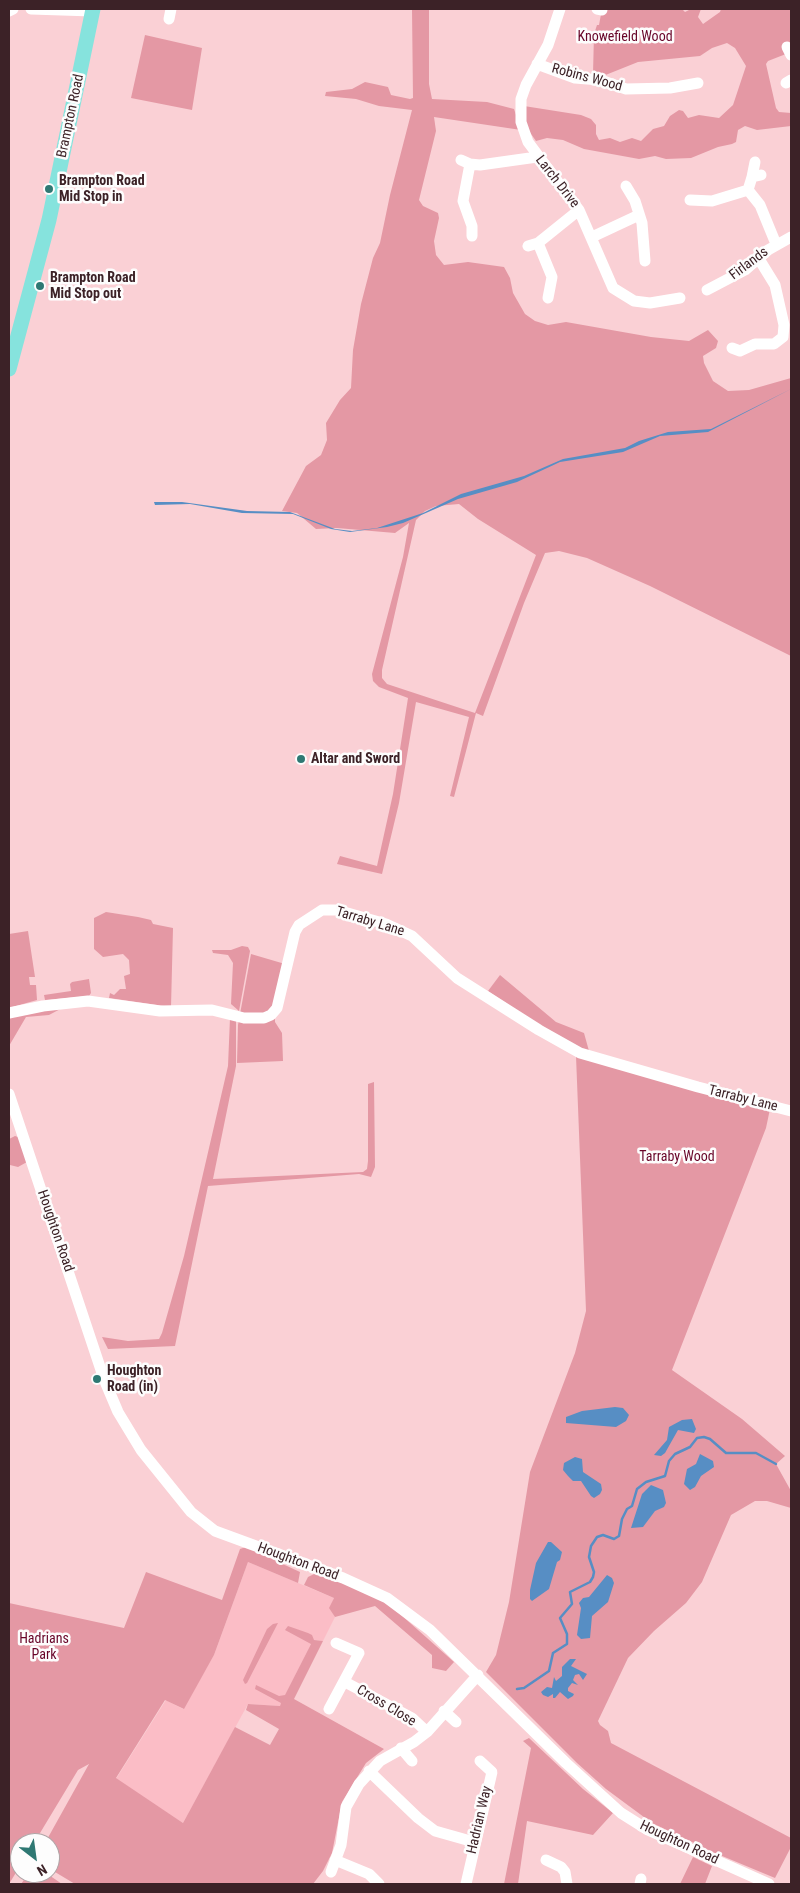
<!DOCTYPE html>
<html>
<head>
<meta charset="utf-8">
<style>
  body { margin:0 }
  #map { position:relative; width:800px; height:1893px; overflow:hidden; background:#fad0d5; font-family:"Roboto Condensed",sans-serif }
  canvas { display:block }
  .frame { position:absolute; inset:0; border:10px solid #3c2227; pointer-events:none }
  .north { position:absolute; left:10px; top:1833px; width:50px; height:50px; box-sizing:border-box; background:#fdfdfd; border:1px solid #b0a5a7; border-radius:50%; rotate:150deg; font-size:14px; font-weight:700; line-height:20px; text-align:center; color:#3c2227 }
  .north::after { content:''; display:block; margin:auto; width:18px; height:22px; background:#2f7873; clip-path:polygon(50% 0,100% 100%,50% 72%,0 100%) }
</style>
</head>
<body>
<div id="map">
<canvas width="800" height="1893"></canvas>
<div class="frame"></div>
<div class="north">N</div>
</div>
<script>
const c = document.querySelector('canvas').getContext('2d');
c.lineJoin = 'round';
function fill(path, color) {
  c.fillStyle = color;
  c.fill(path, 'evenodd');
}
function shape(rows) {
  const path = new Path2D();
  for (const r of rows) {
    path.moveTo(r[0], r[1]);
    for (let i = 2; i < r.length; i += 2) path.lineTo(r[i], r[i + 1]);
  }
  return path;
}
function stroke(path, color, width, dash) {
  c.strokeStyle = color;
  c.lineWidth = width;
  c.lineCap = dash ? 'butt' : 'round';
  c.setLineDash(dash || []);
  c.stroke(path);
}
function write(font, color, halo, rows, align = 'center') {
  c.font = font + ' "Roboto Condensed",sans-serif';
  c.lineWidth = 5;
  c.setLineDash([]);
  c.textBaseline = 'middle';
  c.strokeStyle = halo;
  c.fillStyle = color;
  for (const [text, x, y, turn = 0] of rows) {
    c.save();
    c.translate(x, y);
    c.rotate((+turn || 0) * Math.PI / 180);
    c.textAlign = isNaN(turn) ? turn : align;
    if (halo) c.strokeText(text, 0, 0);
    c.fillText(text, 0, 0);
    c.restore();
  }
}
const built = shape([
  [248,1562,334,1598,330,1608,335,1617,323,1641,313,1640,280,1706,248,1704,183,1823,116,1779,166,1700,183,1709,214,1655]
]);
const green = shape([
  [412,9,429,9,429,84,432,99,487,102,514,109,521,130,434,117,436,131,419,200,423,206,438,213,439,218,434,241,436,255,444,265,468,262,504,267,510,278,513,293,525,314,535,321,548,325,566,322,651,337,689,341,708,330,718,341,716,348,703,356,704,363,713,381,728,391,749,390,791,378,791,656,650,586,587,558,559,551,545,553,524,603,483,716,476,713,454,797,450,796,469,717,416,702,399,803,382,874,337,864,340,856,377,866,393,794,408,698,379,687,373,681,372,674,403,557,409,523,395,533,337,528,316,529,297,513,282,511,306,466,321,455,327,440,326,423,340,400,351,388,353,350,361,304,373,258,380,243,390,195,412,110,379,106,356,99,325,96,326,92,352,89,365,82,388,87,391,95,410,99,413,98],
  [459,504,478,519,536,555,475,713,387,684,382,678,382,670,416,520,425,511,436,506],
  [602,9,682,9,685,12,691,9,701,9,698,17,703,24,720,12,721,9,791,9,791,52,768,61,766,64,776,108,779,112,791,113,791,126,757,130,745,126,738,130,736,142,732,144,718,147,691,158,666,159,655,156,639,159,584,149,563,140,547,138,536,141,524,124,524,106,581,115,591,119,596,125,596,134,599,140,610,138,620,142,632,138,641,141,653,129,664,126,670,116,679,110,683,111,688,118,699,115,719,118,733,105,746,66,735,48,727,43,712,48,700,56,638,62,603,76,593,74,594,34,597,25,599,25],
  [145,35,202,48,192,110,131,98],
  [106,912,138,917,151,920,153,924,173,928,171,1007,109,998,110,993,114,995,120,989,126,989,124,976,130,974,129,960,123,954,103,957,94,949,94,918],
  [28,931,35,977,29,977,30,985,36,985,37,1000,9,1008,9,934],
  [242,946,248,947,250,951,239,1011,231,1004,233,963,228,955,213,953,212,950,231,950],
  [251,954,285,964,275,1010,275,1022,282,1033,283,1061,237,1063,238,1025],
  [500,975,556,1022,584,1033,589,1051,567,1044,488,991],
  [89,979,91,993,89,996,45,1000,44,995,71,991,70,984,72,982],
  [64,1007,49,1015,26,1017,9,1046,9,1017],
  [230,1018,236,1020,236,1066,213,1179,363,1172,367,1169,368,1161,368,1084,374,1082,375,1167,371,1177,359,1174,208,1186,175,1346,108,1349,102,1337,128,1341,159,1339,162,1333,184,1256,228,1066],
  [576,1056,770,1109,766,1128,672,1370,742,1419,785,1456,776,1464,791,1491,791,1508,767,1501,755,1501,731,1515,702,1582,686,1603,654,1631,628,1658,598,1721,600,1725,608,1731,611,1743,791,1838,791,1847,775,1878,715,1853,652,1823,606,1789,577,1763,486,1672,496,1655,509,1602,530,1472,575,1353,586,1311],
  [15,1136,18,1137,27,1162,18,1167,10,1165,9,1162,9,1139],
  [246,1547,300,1572,298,1583,248,1562,214,1655,184,1709,165,1700,116,1778,183,1823,235,1727,270,1745,279,1729,246,1710,248,1704,280,1706,281,1703,255,1689,256,1685,279,1696,285,1695,311,1644,285,1630,288,1626,308,1633,312,1635,314,1640,323,1641,294,1699,384,1749,366,1763,342,1802,332,1853,323,1871,313,1884,75,1884,50,1869,50,1843,45,1843,89,1764,78,1770,34,1843,20,1843,20,1866,9,1884,9,1603,124,1628,146,1572,222,1600,240,1549],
  [316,1573,359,1587,391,1606,454,1662,446,1671,432,1668,432,1655,375,1606,335,1617,329,1608,334,1598,304,1585,308,1577],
  [278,1623,247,1683,245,1684,243,1680,267,1629,273,1624],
  [529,1738,583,1789,613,1813,593,1835,527,1821,518,1884,504,1884,531,1748,523,1741],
  [693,1857,712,1866,705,1884,680,1884],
  [29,1873,46,1873,62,1884,21,1884]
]);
const water = shape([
  [791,389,708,432,660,436,623,452,560,462,517,482,458,499,403,523,387,527,350,532,331,529,293,514,242,513,190,504,155,505,154,502,182,502,247,511,290,512,335,529,352,531,377,528,423,513,461,494,524,476,563,459,625,448,639,441,668,432,711,429],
  [615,1407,623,1408,629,1415,626,1421,616,1427,566,1423,566,1417,582,1411],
  [692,1419,696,1429,694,1433,678,1430,665,1453,661,1456,654,1455,667,1440,669,1427,682,1420],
  [700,1454,713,1461,714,1467,701,1476,695,1487,690,1490,684,1484,687,1469,696,1464],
  [575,1457,582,1459,583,1472,601,1484,602,1490,600,1494,594,1498,591,1496,581,1481,573,1481,568,1476,563,1470,564,1463],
  [651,1485,663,1490,666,1503,664,1507,655,1511,643,1527,631,1528,642,1494],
  [548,1542,551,1542,562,1552,560,1560,557,1562,549,1589,532,1601,530,1599,530,1590,536,1563],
  [607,1575,612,1578,614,1583,608,1602,592,1616,590,1638,581,1639,577,1635,581,1608,579,1603,583,1598,589,1597],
  [570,1659,576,1659,571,1666,587,1674,583,1680,579,1674,575,1675,573,1680,578,1685,572,1683,568,1688,568,1691,574,1694,573,1696,568,1699,560,1692,555,1698,553,1698,553,1694,548,1697,543,1695,541,1692,547,1687,552,1688,554,1677,556,1681,562,1676,562,1667]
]);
const stream = shape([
  [517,1689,524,1688,549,1671,553,1653,567,1644,567,1634,560,1618,572,1604,570,1592,590,1582,593,1577,594,1572,589,1557,591,1546,597,1537,603,1535,614,1539,619,1536,622,1519,627,1509,632,1506,637,1489,646,1482,665,1476,669,1461,675,1454,690,1447,697,1438,704,1437,710,1439,726,1453,756,1453,776,1464]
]);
const minor = shape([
  [31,9,93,11],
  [560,9,548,45,526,85,521,99,521,122,528,142,579,210,613,288,634,301,650,303,680,298],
  [597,9,602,10],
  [9,11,13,9],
  [169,19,171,9],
  [787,47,791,55],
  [537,64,575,78,600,80,626,89,670,88,698,83],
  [786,83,791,80],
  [461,160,470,164,480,165,537,157],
  [470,164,463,201,472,226,472,236],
  [752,177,755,162],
  [626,186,635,201,642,223,645,261],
  [748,190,752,177,761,175],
  [690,200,712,201,748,190,760,205,776,244],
  [592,237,639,215],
  [538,243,552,277,548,298],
  [528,246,538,243,579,210],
  [707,290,745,270,768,250,791,237],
  [732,348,740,351,755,344,774,344,783,337,784,325,775,285,759,259],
  [9,1013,43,1006,88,1001,160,1011,212,1010,244,1018,264,1018,271,1015,277,1008,295,932,299,925,322,910,337,910,386,924,412,936,457,978,539,1030,580,1053,698,1087,791,1111],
  [9,1094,104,1379,118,1412,141,1450,191,1512,215,1531,343,1578,387,1598,430,1630,566,1763,621,1813,648,1830,769,1884],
  [345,1682,412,1718,427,1732],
  [329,1709,359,1653,336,1643],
  [444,1711,456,1722],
  [401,1748,412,1761],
  [369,1771,418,1818,435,1831,474,1842],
  [335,1860,369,1874,379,1884],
  [546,1860,561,1867,565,1872,567,1884],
  [331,1872,341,1845,346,1807,359,1784,380,1761,414,1742,427,1732,478,1675],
  [466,1884,492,1772,480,1761],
  [640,1884,641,1879]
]);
const major = shape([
  [9,369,49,220,93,9]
]);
const markers = [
  [49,189,5,"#2f7873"],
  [40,286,5,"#2f7873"],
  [301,759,5,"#2f7873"],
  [97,1379,5,"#2f7873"]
];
const parkNames = [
  ["Knowefield Wood",625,37],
  ["Tarraby Wood",677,1157],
  ["Hadrians",44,1639],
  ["Park",44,1655]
];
const streetNames = [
  ["Robins Wood",587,78,15],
  ["Brampton Road",71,116,-78],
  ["Larch Drive",557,182,52],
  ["Firlands",749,264,-37],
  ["Tarraby Lane",370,922,17],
  ["Tarraby Lane",743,1099,14],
  ["Houghton Road",55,1231,71],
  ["Houghton Road",298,1562,20],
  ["Cross Close",386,1706,31],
  ["Hadrian Way",480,1820,-77],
  ["Houghton Road",679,1843,25]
];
const poiNames = [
  ["Brampton Road",59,181],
  ["Mid Stop in",59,197],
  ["Brampton Road",50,278],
  ["Mid Stop out",50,294],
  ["Altar and Sword",311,759],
  ["Houghton",107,1371],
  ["Road (in)",107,1387]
];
fill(built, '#fbbdc6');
fill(green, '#e498a4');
fill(water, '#578ec4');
stroke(stream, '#578ec4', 2.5);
stroke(minor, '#fff', 11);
stroke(major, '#86e3dd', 15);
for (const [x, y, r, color] of markers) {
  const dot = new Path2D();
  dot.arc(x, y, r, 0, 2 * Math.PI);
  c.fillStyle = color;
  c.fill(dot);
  stroke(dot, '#fdfdfd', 2);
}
write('14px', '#680428', '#fdfdfd', parkNames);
write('14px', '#3c2227', '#fdfdfd', streetNames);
write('bold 14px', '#3c2227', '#fdfdfd', poiNames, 'left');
</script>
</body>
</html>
